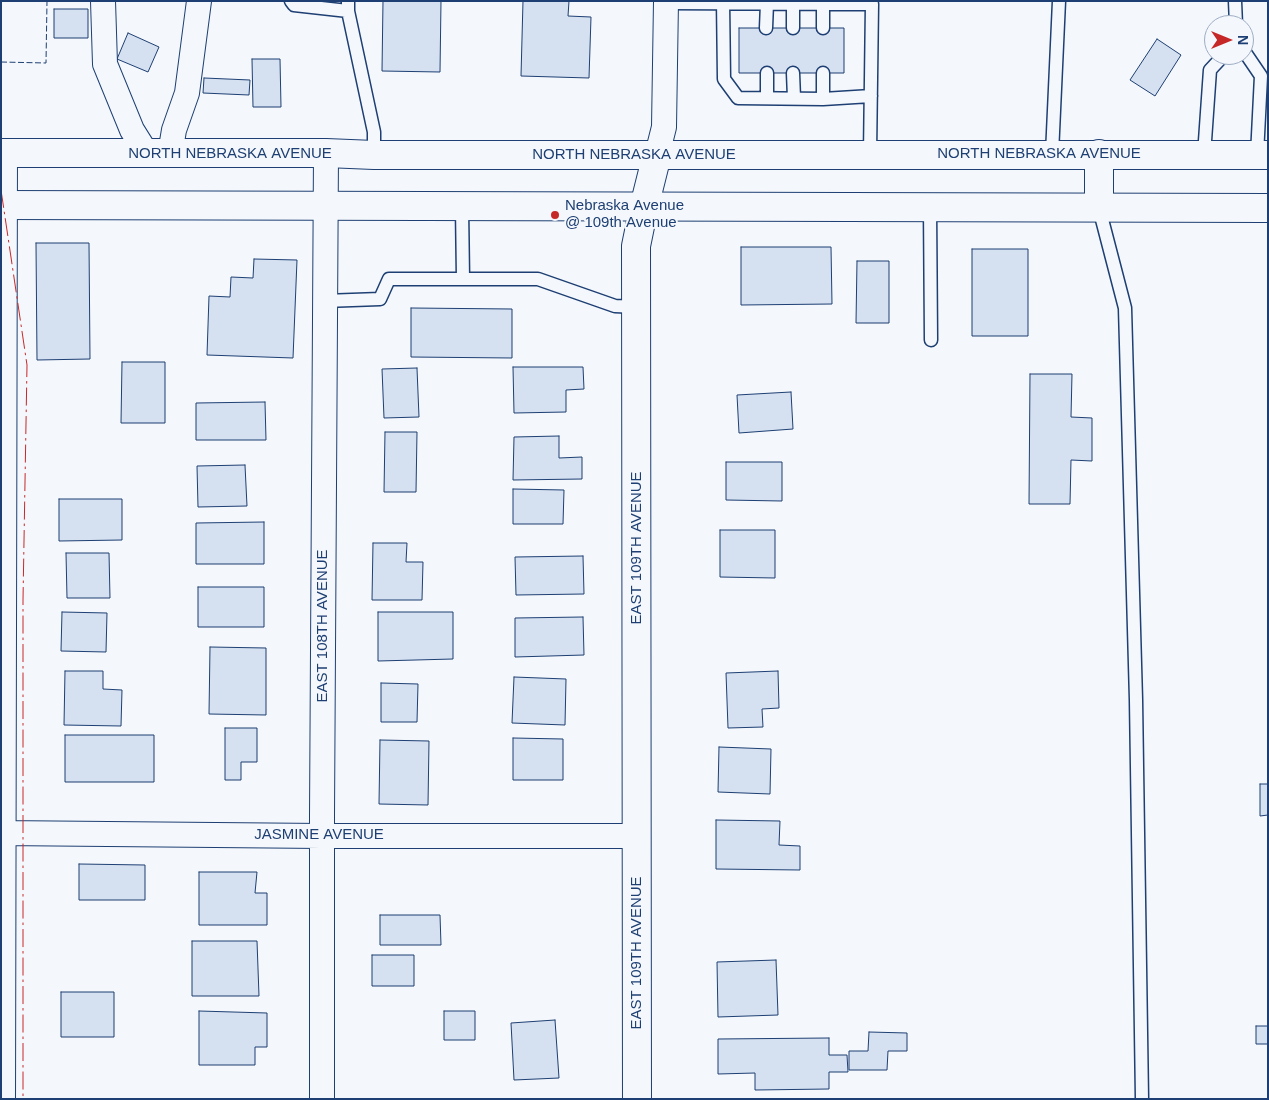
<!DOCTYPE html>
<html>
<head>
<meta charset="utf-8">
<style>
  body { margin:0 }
  #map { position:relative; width:1269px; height:1100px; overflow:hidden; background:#f4f7fb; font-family:Arial,sans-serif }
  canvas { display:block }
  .frame { position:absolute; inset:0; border:2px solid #1d3f73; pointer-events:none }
  .north { position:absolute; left:1204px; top:15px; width:50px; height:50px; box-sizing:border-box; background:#f4f7fb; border:1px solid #9eadc5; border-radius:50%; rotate:90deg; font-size:14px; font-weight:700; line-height:20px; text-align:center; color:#1d3f73 }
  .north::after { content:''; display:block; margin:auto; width:18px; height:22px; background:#c62828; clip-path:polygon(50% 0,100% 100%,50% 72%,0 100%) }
</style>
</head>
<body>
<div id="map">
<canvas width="1269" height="1100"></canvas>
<div class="frame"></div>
<div class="north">N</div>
</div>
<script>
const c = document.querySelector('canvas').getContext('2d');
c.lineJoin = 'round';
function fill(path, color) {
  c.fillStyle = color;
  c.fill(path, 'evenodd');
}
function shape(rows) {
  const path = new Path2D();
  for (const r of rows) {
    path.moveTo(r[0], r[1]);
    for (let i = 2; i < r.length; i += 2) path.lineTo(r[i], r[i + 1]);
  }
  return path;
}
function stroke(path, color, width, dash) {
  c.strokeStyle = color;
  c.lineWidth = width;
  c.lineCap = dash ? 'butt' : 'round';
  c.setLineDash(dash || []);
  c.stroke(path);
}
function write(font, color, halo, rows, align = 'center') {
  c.font = font + ' Arial,sans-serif';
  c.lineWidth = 4;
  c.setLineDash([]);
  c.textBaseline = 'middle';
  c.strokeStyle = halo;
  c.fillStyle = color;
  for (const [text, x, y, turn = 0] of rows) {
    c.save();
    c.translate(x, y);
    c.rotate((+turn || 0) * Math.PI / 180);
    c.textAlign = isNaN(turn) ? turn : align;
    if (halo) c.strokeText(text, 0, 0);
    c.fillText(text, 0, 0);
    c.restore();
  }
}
const building = shape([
  [383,1,441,1,440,72,382,71,383,1],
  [523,1,569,1,568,16,591,17,589,78,521,76,523,1],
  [54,9,88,9,88,38,54,38,54,9],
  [739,28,844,28,844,73,739,73,739,28],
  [128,33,159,47,148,72,117,59,128,33],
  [1157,39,1181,55,1155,96,1130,80,1157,39],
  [252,59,280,59,281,107,253,107,252,59],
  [204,78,250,80,249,95,203,93,204,78],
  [36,243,89,243,90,359,37,360,36,243],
  [741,247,831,247,832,304,741,305,741,247],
  [972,249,1028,249,1028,336,972,336,972,249],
  [254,259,297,260,293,358,207,355,209,296,230,297,231,277,253,278,254,259],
  [857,261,889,261,889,323,856,323,857,261],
  [411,308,512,309,512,358,411,357,411,308],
  [122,362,165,362,165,423,121,423,122,362],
  [513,367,583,367,584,389,566,390,566,412,514,413,513,367],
  [417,368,419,417,384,418,382,369,417,368],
  [1030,374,1072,374,1071,417,1092,418,1092,461,1071,460,1070,504,1029,504,1030,374],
  [791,392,793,429,739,433,737,395,791,392],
  [265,402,266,440,196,440,196,403,265,402],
  [385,432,417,432,416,492,384,492,385,432],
  [559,436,559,458,582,457,582,479,513,480,514,437,559,436],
  [726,462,782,462,782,501,726,500,726,462],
  [245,465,247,506,198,507,197,466,245,465],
  [513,489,564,490,563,524,513,524,513,489],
  [59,499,122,499,122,540,59,541,59,499],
  [264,522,264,564,196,564,196,523,264,522],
  [720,530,775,530,775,578,720,577,720,530],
  [373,543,407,543,406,562,423,562,422,600,372,600,373,543],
  [66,553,109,553,110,598,67,598,66,553],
  [583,556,584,594,516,595,515,557,583,556],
  [198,587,264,587,264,627,198,627,198,587],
  [62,612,107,613,106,652,61,651,62,612],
  [378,612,453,612,453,659,378,661,378,612],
  [583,617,584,655,515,657,515,618,583,617],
  [210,647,266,648,266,715,209,714,210,647],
  [65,671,103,671,103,689,122,690,121,726,64,725,65,671],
  [778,671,779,708,762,709,763,727,728,728,726,673,778,671],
  [514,677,566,679,565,725,512,723,514,677],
  [381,683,418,684,417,722,381,722,381,683],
  [225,728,257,728,257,762,241,762,241,780,225,780,225,728],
  [65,735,154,735,154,782,65,782,65,735],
  [513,738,563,739,563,780,513,780,513,738],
  [380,740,429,741,428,805,379,804,380,740],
  [719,747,771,749,770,794,718,792,719,747],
  [1260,784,1268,784,1268,815,1260,816,1260,784],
  [716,820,780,821,779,845,800,846,800,870,716,869,716,820],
  [79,864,145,865,145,900,79,900,79,864],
  [199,872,257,872,255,893,267,893,267,925,199,925,199,872],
  [380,915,440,915,441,945,380,945,380,915],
  [192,941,257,941,259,996,192,996,192,941],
  [372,955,414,955,414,986,372,986,372,955],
  [776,960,778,1015,718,1017,717,962,776,960],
  [61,992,114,992,114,1037,61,1037,61,992],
  [199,1011,267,1013,267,1047,255,1047,255,1065,199,1065,199,1011],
  [444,1011,475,1011,475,1040,444,1040,444,1011],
  [555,1020,559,1078,514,1080,511,1023,555,1020],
  [1256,1026,1268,1026,1268,1044,1256,1044,1256,1026],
  [869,1032,907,1033,907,1051,888,1051,887,1070,849,1070,849,1051,868,1051,869,1032],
  [829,1038,829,1055,847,1055,848,1072,829,1072,829,1089,755,1090,755,1073,718,1074,718,1039,829,1038]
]);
const lane = shape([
  [291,1,294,5,348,11],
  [348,1,348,11,374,132,374,155],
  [723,1,724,79,738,98,823,99,871,96],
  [1235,1,1236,25],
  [666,3,872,4,870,154],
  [793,3,793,28],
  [823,3,823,28],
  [766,28,767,3],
  [1244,51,1261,76,1257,155],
  [767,73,767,97],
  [793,73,794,98],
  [823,73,823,99],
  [1052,154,1059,1],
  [1204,155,1210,70,1224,55],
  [462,207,463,279],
  [930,207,931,340],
  [1099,208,1125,308,1136,700,1142,1099],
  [324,301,380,299,389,279,538,279,615,306,637,307]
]);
const street = shape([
  [103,1,105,64,132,130,147,154],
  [170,154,174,130,187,93,199,1],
  [657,155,664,127,666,1],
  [1,833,322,836,637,836],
  [3,1099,5,153],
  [322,1099,322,814,326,153]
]);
const secondary = shape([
  [637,1099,636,246,644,207,657,155]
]);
const primary = shape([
  [1,153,326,153,374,155,1268,155],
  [1,205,1268,208],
  [1099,208,1099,154]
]);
const fence = shape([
  [1,62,46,63,47,1]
]);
const power = shape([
  [1,190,27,365,23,600,23,1099]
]);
const markers = [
  [555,215,5,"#c62828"]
];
const streetNames = [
  ["NORTH NEBRASKA AVENUE",230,154],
  ["NORTH NEBRASKA AVENUE",1039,154],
  ["NORTH NEBRASKA AVENUE",634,155],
  ["EAST 109TH AVENUE",637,548,-90],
  ["EAST 108TH AVENUE",323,626,-90],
  ["JASMINE AVENUE",319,835],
  ["EAST 109TH AVENUE",637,953,-90]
];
const poiNames = [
  ["Nebraska Avenue",565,206],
  ["@ 109th Avenue",565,223]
];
fill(building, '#d5e0f0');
stroke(building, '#1d3f73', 1);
stroke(lane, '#1d3f73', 15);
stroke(street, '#1d3f73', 26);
stroke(secondary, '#1d3f73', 30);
stroke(primary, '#1d3f73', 30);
stroke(lane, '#f4f7fb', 12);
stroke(street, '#f4f7fb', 24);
stroke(secondary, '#f4f7fb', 28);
stroke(primary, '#f4f7fb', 28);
stroke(fence, '#1d3f73', 1, [6, 2.5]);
stroke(power, '#c62828', 1, [18, 4, 2.5, 4]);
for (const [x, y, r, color] of markers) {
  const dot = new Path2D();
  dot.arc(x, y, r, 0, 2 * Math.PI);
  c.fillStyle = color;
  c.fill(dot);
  stroke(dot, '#f4f7fb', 2);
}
write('15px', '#1d3f73', '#f4f7fb', streetNames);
write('15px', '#1d3f73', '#f4f7fb', poiNames, 'left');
</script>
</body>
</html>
